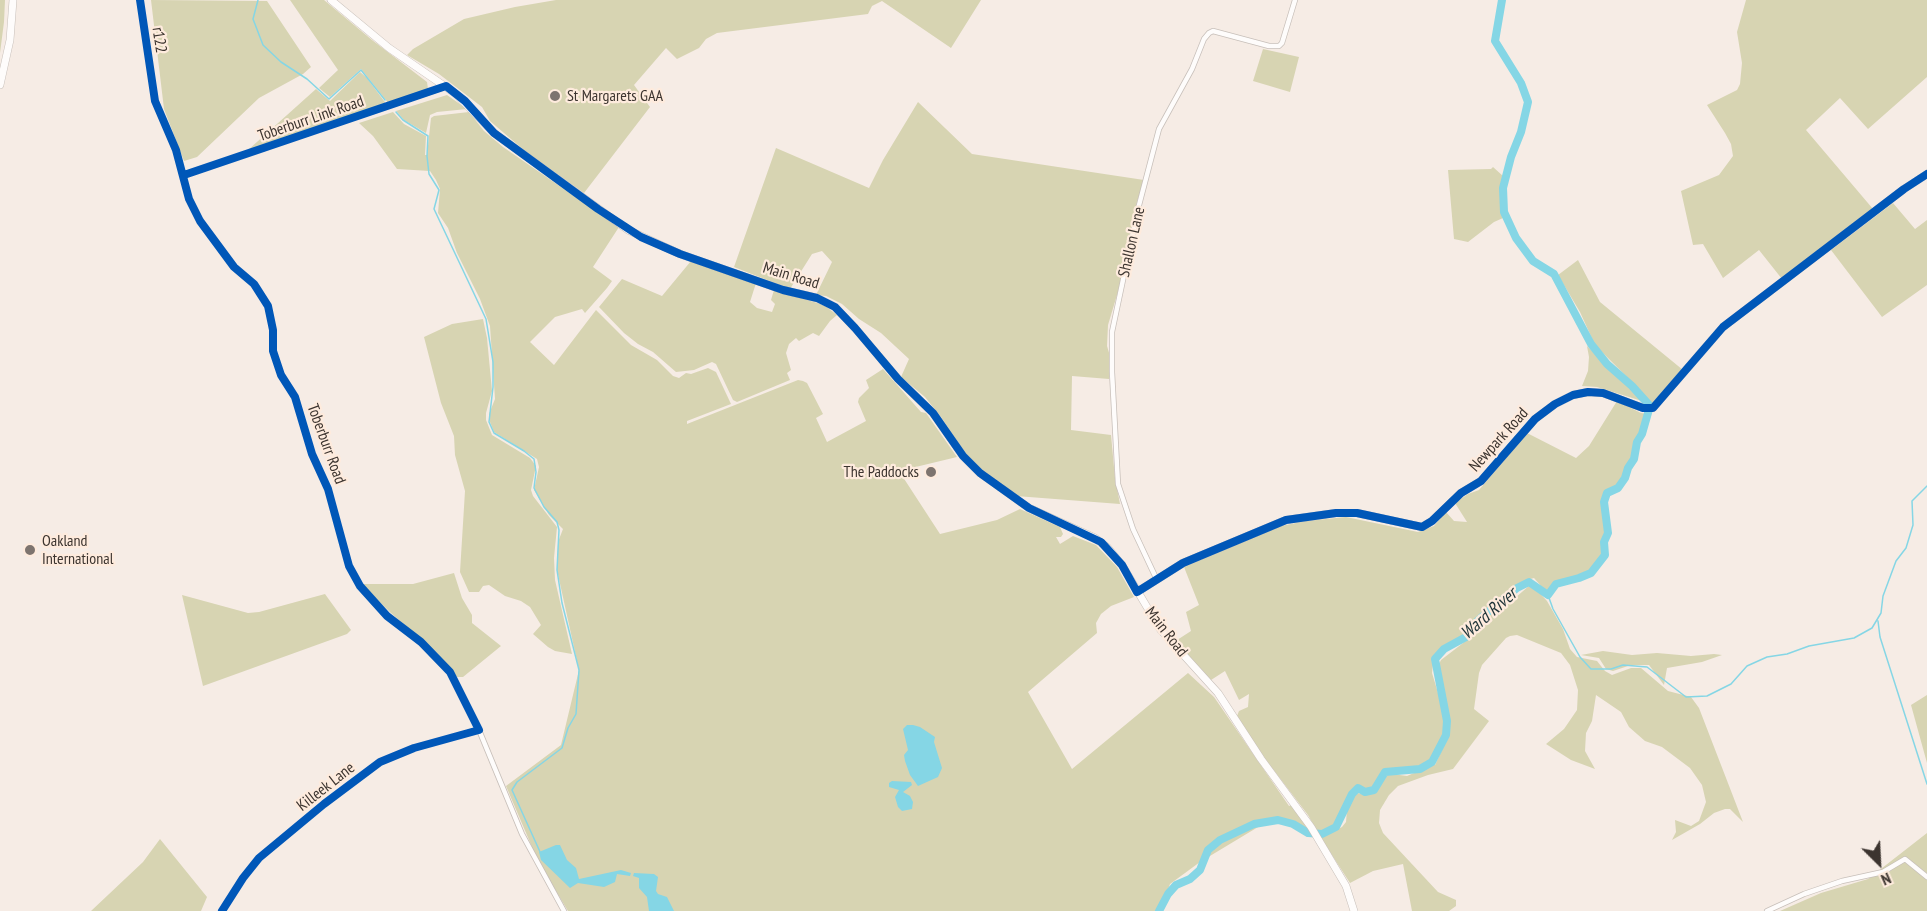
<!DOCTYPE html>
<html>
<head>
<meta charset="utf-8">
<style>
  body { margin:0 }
  #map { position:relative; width:1927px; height:911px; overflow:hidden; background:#f6ece5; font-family:"PT Sans Narrow",sans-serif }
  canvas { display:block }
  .north { position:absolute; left:1849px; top:833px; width:60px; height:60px; -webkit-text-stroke:4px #feebdd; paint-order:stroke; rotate:156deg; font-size:16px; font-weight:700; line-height:24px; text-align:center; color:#3c342f }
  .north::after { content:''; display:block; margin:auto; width:21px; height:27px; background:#3c342f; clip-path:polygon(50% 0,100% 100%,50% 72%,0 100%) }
</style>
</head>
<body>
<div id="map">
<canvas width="1927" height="911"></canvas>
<div class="north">N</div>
</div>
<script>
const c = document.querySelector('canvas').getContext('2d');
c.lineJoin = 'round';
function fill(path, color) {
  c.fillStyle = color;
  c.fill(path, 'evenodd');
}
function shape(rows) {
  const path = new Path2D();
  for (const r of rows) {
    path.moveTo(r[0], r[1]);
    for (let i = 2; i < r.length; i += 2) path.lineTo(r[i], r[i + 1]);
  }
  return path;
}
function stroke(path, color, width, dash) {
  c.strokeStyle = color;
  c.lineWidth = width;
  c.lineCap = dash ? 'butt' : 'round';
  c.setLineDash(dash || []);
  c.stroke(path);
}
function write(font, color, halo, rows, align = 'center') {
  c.font = font + ' "PT Sans Narrow",sans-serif';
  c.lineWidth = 4.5;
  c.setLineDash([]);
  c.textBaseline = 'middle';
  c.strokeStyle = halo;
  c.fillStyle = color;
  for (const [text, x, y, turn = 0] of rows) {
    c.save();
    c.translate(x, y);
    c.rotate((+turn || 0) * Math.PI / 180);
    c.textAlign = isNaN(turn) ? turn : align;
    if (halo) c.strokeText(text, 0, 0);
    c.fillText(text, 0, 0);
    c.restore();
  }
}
const green = shape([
  [0,0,5,0,4,22,0,53],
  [151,0,267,1,311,67,303,74,259,98,197,157,184,161,164,109],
  [290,0,324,0,372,40,427,82,428,89,398,99,389,104,361,69,330,97,319,88,338,70],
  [556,0,981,0,951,48,882,1,872,6,868,14,717,33,706,39,699,48,677,59,666,48,634,85,650,107,584,193,525,151,490,121,482,107,439,74,407,55,413,49,464,19,515,7],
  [1746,0,1927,0,1927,77,1868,129,1840,98,1806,130,1873,209,1782,279,1759,250,1723,278,1703,244,1693,245,1681,191,1719,175,1733,156,1731,144,1725,133,1707,105,1737,90,1740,84,1742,63,1737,32],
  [1263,49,1299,57,1290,92,1253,81],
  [360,72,367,78,387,105,248,150,316,89,330,101],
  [447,95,467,109,437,112,430,115,426,133,404,120,396,111],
  [918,102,972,154,1144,180,1137,202,1123,275,1108,325,1107,346,1110,356,1109,379,1072,376,1071,430,1111,435,1115,478,1120,504,1016,496,980,470,969,459,941,417,925,397,901,377,909,359,881,333,859,319,842,304,826,296,816,295,832,262,822,251,812,254,790,289,734,267,776,148,869,188,883,160],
  [393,112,404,124,426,136,425,155,427,155,431,118,434,116,469,112,484,131,503,147,619,227,593,267,612,281,607,288,585,313,582,309,555,317,530,342,554,365,596,310,631,345,657,360,673,376,679,378,686,373,691,374,708,368,716,372,731,404,687,421,687,424,798,380,803,381,807,383,823,414,816,418,827,442,866,421,858,402,859,398,869,388,866,380,883,369,921,412,926,413,957,457,899,471,940,534,997,520,1020,509,1060,527,1063,534,1061,537,1056,537,1060,544,1073,536,1096,545,1117,567,1134,597,1111,606,1101,614,1096,623,1097,633,1028,692,1072,769,1188,673,1214,697,1289,806,1292,805,1312,834,1309,835,1294,823,1280,820,1268,821,1200,862,1170,884,1160,911,568,911,538,861,506,786,561,745,579,670,557,570,558,542,563,529,549,515,534,490,539,467,537,459,494,432,490,422,489,414,495,399,490,326,480,299,457,253,448,228,438,213,440,189,436,180,430,171,397,169,373,136,359,123],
  [1493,167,1503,176,1500,190,1503,218,1494,222,1468,242,1454,239,1448,170,1491,169],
  [1893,203,1915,229,1927,220,1927,285,1882,317,1831,250],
  [1578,260,1600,302,1683,370,1652,405,1635,385,1595,345,1580,312,1558,275],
  [691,261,756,283,750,302,757,308,772,312,775,304,771,300,774,290,824,305,837,315,830,321,819,336,813,333,799,341,796,338,789,344,786,353,791,370,787,373,790,380,737,402,733,400,716,364,712,362,694,370,676,372,653,352,638,344,624,333,599,307,622,279,662,296],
  [483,319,487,338,492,391,486,413,486,420,492,435,530,458,536,466,531,490,533,496,557,527,554,558,555,580,572,654,555,651,548,647,533,634,541,625,530,607,521,601,505,596,489,585,483,586,479,592,469,592,460,572,465,491,455,455,454,436,441,403,424,337,452,324],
  [1587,346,1632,388,1645,402,1597,387,1582,386,1588,371,1589,357],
  [1617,401,1641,413,1647,414,1636,441,1633,459,1627,467,1625,482,1622,487,1609,491,1607,494,1604,507,1609,536,1603,550,1603,560,1590,574,1580,581,1556,587,1548,594,1534,578,1527,580,1518,591,1493,605,1476,620,1467,637,1438,655,1433,664,1432,673,1445,716,1445,726,1442,741,1434,758,1419,768,1391,770,1381,775,1374,788,1367,790,1357,790,1352,796,1343,813,1343,820,1338,825,1322,833,1318,833,1308,815,1256,747,1237,716,1239,711,1248,707,1249,694,1239,700,1225,671,1211,680,1174,642,1191,631,1186,612,1199,605,1184,567,1281,526,1306,521,1346,517,1418,532,1434,526,1446,512,1454,521,1467,522,1455,503,1468,494,1479,490,1527,433,1576,458,1589,446],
  [454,573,462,598,472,615,472,623,501,646,463,677,457,677,438,654,391,613,361,584,413,584],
  [1530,585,1537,590,1547,601,1563,629,1570,649,1577,657,1597,661,1605,671,1612,675,1631,668,1641,668,1668,691,1691,697,1699,708,1743,822,1730,809,1725,809,1714,813,1700,824,1672,840,1676,832,1675,820,1691,826,1699,821,1706,802,1702,785,1690,768,1662,747,1645,741,1629,727,1621,712,1596,695,1592,721,1586,733,1585,751,1595,769,1571,760,1546,744,1564,729,1577,710,1578,690,1570,665,1561,653,1517,635,1510,636,1506,638,1482,665,1479,673,1474,709,1489,721,1453,769,1428,775,1398,786,1389,795,1380,810,1379,823,1383,833,1438,892,1456,900,1456,906,1449,911,1412,911,1403,864,1373,871,1350,883,1321,838,1342,827,1346,822,1347,810,1354,796,1358,793,1364,795,1377,790,1387,775,1392,774,1407,776,1433,765,1435,765,1448,737,1450,723,1437,668,1441,660,1467,640,1481,622,1499,606,1515,598],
  [325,594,351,630,347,634,203,686,182,595,248,613,259,612],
  [1603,651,1632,655,1657,653,1691,656,1714,654,1722,655,1702,662,1667,668,1664,685,1649,665,1631,665,1613,671,1606,669,1599,658,1581,655],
  [1927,695,1927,763,1911,705],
  [1927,833,1927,911,1780,911,1821,893,1868,879],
  [160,839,207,897,201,911,91,911,143,862]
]);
const water = shape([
  [907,725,913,725,920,727,935,737,934,742,942,768,938,777,918,786,910,775,905,761,904,755,908,750,903,729],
  [892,781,911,782,912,785,903,792,910,796,913,802,912,809,902,811,898,807,895,797,899,790,889,787,889,783],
  [556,845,560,845,567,860,576,868,579,879,621,870,631,873,630,876,617,874,615,882,604,887,578,883,570,888,541,860,539,852],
  [634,873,654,874,658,877,656,891,658,894,667,897,674,911,649,911,647,897,639,888,639,878,633,876]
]);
const stream = shape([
  [258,0,253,19,263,45,281,62,307,79,329,99,361,70,385,100],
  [396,112,403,120,428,136,427,156,429,174,439,190,434,209,486,319,493,362,493,387,489,422,494,433,524,451,534,459,536,472,534,488,544,507,557,522,559,530,557,570,562,603,579,670,576,714,568,728,562,748,517,782,512,790,541,854],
  [1548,595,1553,609,1580,657,1591,669,1611,669,1623,665,1647,667,1686,697,1707,696,1731,684,1747,666,1767,657,1787,654,1809,646,1854,638,1872,628,1881,613,1883,596,1896,561,1906,548,1913,525,1912,501,1927,486],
  [1878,621,1880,637,1927,784]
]);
const river = shape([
  [1159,911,1168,894,1176,885,1190,879,1200,870,1208,850,1220,840,1254,824,1278,820,1293,824,1308,833,1322,834,1336,827,1352,794,1358,788,1365,792,1374,790,1385,772,1420,769,1432,762,1446,735,1447,721,1435,659,1444,649,1466,637,1471,627,1483,616,1517,588,1529,582,1548,595,1556,584,1579,578,1591,573,1605,555,1604,542,1608,533,1604,502,1607,493,1618,488,1625,478,1628,468,1634,459,1637,442,1642,434,1650,406,1632,386,1607,364,1591,344,1554,274,1533,261,1516,238,1504,212,1503,188,1511,157,1521,132,1528,102,1521,83,1495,41,1502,0]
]);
const minor = shape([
  [140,0,155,101,176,150,189,199,200,221,234,267,254,284,268,306,273,330,273,351,281,375,295,397,312,454,328,489,349,566,360,586,387,616,421,642,450,672,479,730,522,834,564,911],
  [184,175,445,87],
  [1156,578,1133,529,1118,484,1112,372,1112,332,1138,209,1159,129,1192,69,1204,39,1209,33,1213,31,1269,46,1279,46,1282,43,1295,0],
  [222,911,243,878,259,858,324,804,380,762,414,748,479,730],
  [1767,911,1804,894,1842,881,1883,872,1905,859,1927,877]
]);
const secondary = shape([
  [331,0,389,48,456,94,494,133,628,230,680,254,783,290,817,298,835,307,855,328,898,379,933,413,963,456,980,473,1029,508,1095,538,1108,548,1122,565,1160,629,1218,693,1261,759,1311,827,1346,886,1354,911],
  [0,85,10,40,13,0],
  [1137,592,1183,563,1286,520,1336,513,1357,513,1422,527,1432,521,1461,493,1481,481,1535,419,1555,404,1573,395,1588,392,1603,393,1643,408,1653,408,1723,327,1904,189,1927,174]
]);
const cycleway = shape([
  [140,0,155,101,176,150,189,199,200,221,234,267,254,284,268,306,273,330,273,351,281,375,295,397,312,454,328,489,349,566,360,586,387,616,421,642,450,672,479,730,414,748,380,762,324,804,259,858,243,878,222,911],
  [184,175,446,86,465,101,494,133,598,209,641,237,680,254,783,290,817,298,835,307,855,328,898,379,933,413,963,456,980,473,1029,508,1101,542,1122,565,1137,592,1183,563,1286,520,1336,513,1357,513,1422,527,1432,521,1461,493,1481,481,1535,419,1555,404,1573,395,1588,392,1603,393,1643,408,1653,408,1723,327,1904,189,1927,174]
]);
const markers = [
  [555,96,6,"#7d746f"],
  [931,472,6,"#7d746f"],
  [30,550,6,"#7d746f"]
];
const streetNames = [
  ["r122",159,40,81],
  ["Toberburr Link Road",311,119,-19],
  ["Shallon Lane",1132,242,-77],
  ["Main Road",791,276,17],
  ["Newpark Road",1499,440,-48],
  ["Toberburr Road",326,444,70],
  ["Main Road",1166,632,52],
  ["Killeek Lane",326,787,-38]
];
const poiNames = [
  ["St Margarets GAA",567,96],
  ["The Paddocks",919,472,"right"],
  ["Oakland",42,541],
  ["International",42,559]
];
const waterNames = [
  ["Ward River",1489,614,-41]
];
fill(green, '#d7d4b2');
fill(water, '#85d6e5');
stroke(stream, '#85d6e5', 1.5);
stroke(river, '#85d6e5', 8);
stroke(minor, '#c7bfb9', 6);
stroke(secondary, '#c7bfb9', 8);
stroke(minor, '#fefcfb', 4.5);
stroke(secondary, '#fefcfb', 7);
stroke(cycleway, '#0057b8', 8);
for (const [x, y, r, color] of markers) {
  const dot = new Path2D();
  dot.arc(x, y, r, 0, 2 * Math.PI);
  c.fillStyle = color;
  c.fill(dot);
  stroke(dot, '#feebdd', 2);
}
write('16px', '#3c342f', '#feebdd', streetNames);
write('16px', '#3c342f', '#feebdd', poiNames, 'left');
write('italic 18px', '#1f3439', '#feebdd', waterNames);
</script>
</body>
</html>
